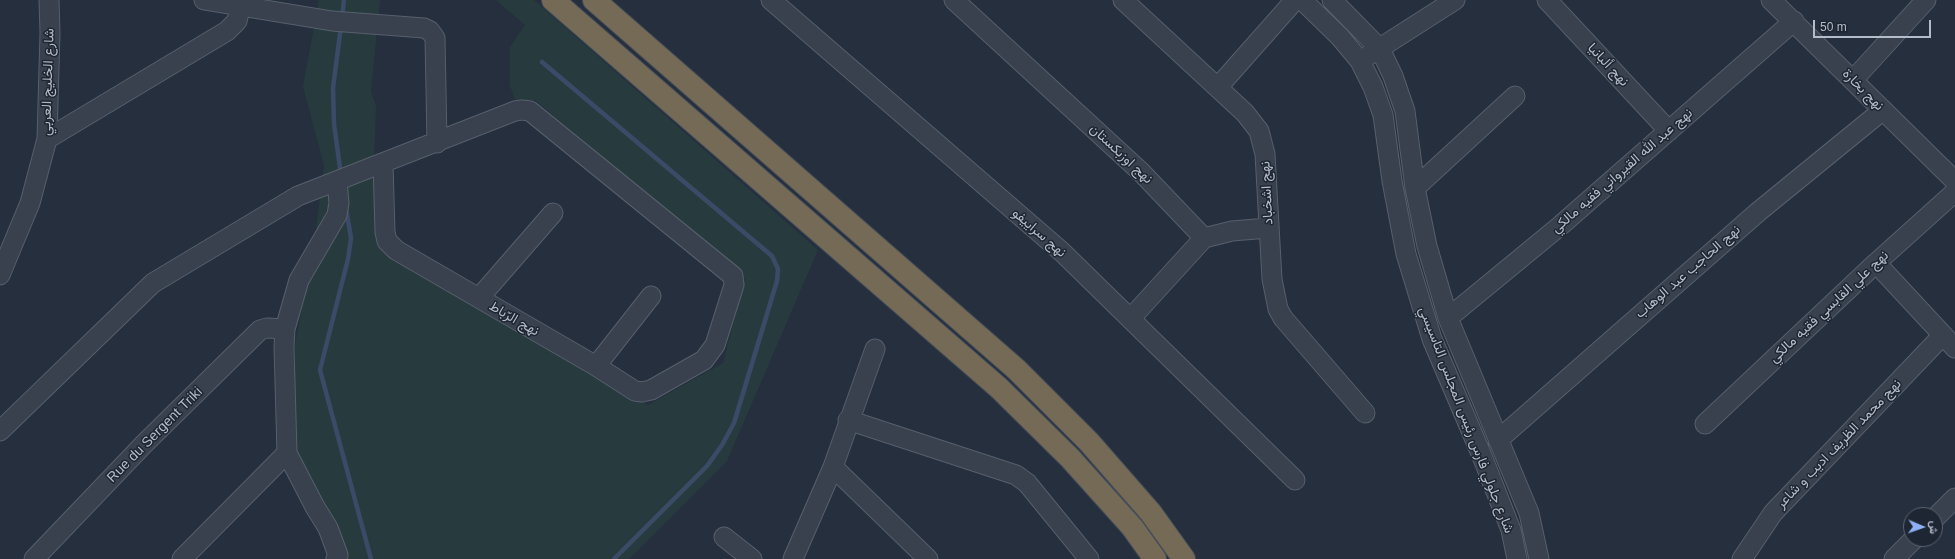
<!DOCTYPE html>
<html>
<head>
<meta charset="utf-8">
<style>
  body { margin:0 }
  #map { position:relative; width:1955px; height:559px; overflow:hidden; background:#252f3e; font-family:Helvetica,Vazirmatn,sans-serif }
  canvas { display:block }
  .north { position:absolute; left:1903px; top:507px; width:40px; height:40px; box-sizing:border-box; background:#1e2633; border:1px solid #5a626f; border-radius:50%; rotate:92deg; font-size:11px; font-weight:700; line-height:16px; text-align:center; color:#b5bcc9 }
  .north::after { content:''; display:block; margin:auto; width:14px; height:18px; background:#8eb0f6; clip-path:polygon(50% 0,100% 100%,50% 72%,0 100%) }
  .scale { position:absolute; left:1813px; top:20px; width:118px; height:18px; box-sizing:border-box; border:2px solid #b5bcc9; border-top:0; padding-left:5px; font-size:12px; line-height:14px; white-space:nowrap; color:#b5bcc9; -webkit-text-stroke:3px #1e2633; paint-order:stroke }
</style>
</head>
<body>
<div id="map">
<canvas width="1955" height="559"></canvas>
<div class="north">ش</div>
<div class="scale">50 m</div>
</div>
<script>
const c = document.querySelector('canvas').getContext('2d');
c.lineJoin = 'round';
function fill(path, color) {
  c.fillStyle = color;
  c.fill(path, 'evenodd');
}
function shape(rows) {
  const path = new Path2D();
  for (const r of rows) {
    path.moveTo(r[0], r[1]);
    for (let i = 2; i < r.length; i += 2) path.lineTo(r[i], r[i + 1]);
  }
  return path;
}
function stroke(path, color, width, dash) {
  c.strokeStyle = color;
  c.lineWidth = width;
  c.lineCap = dash ? 'butt' : 'round';
  c.setLineDash(dash || []);
  c.stroke(path);
}
function write(font, color, halo, rows, align = 'center') {
  c.font = font + ' Helvetica,Vazirmatn,sans-serif';
  c.lineWidth = 3;
  c.setLineDash([]);
  c.textBaseline = 'middle';
  c.strokeStyle = halo;
  c.fillStyle = color;
  for (const [text, x, y, turn = 0] of rows) {
    c.save();
    c.translate(x, y);
    c.rotate((+turn || 0) * Math.PI / 180);
    c.textAlign = isNaN(turn) ? turn : align;
    if (halo) c.strokeText(text, 0, 0);
    c.fillText(text, 0, 0);
    c.restore();
  }
}
const green = shape([
  [319,0,380,0,371,92,376,105,374,162,380,247,648,405,723,363,745,279,535,100,516,102,510,86,510,47,525,25,496,0,534,0,818,250,727,461,629,559,348,559,293,446,295,345,313,253,324,166,303,86]
]);
const stream = shape([
  [342,18,344,0],
  [341,26,333,88,334,124,341,175],
  [542,62,772,256,778,269,777,281,734,423,722,445,707,466,614,559],
  [346,208,351,238,348,259,320,370,371,559]
]);
const street = shape([
  [204,0,332,21,424,28,430,31,435,38,437,143],
  [771,0,1062,252,1295,480],
  [954,0,1141,172,1204,238],
  [1123,0,1245,113,1259,131,1265,154,1272,279,1278,309,1283,318,1365,413],
  [1302,0,1340,37,1360,61,1373,87,1383,115,1392,181,1406,254,1432,339,1482,456,1511,530,1517,559],
  [1332,0,1380,49,1393,76,1405,111,1415,188,1427,246,1448,318,1529,513,1539,559],
  [1547,0,1669,131],
  [1771,0,1955,181],
  [1369,55,1455,0],
  [1853,80,1926,0],
  [1218,87,1295,0],
  [47,139,227,31,237,21,242,0],
  [1415,188,1515,96],
  [1204,238,1232,231,1268,228],
  [1876,263,1955,348],
  [0,275,30,203,47,139,50,33,49,0],
  [479,298,553,213],
  [1131,318,1204,238],
  [1448,318,1561,225,1794,21],
  [596,366,651,296],
  [848,420,1016,475,1027,483,1089,559],
  [1705,424,1876,263,1955,192],
  [0,431,153,283,298,196,515,111,522,110,530,111,733,276,734,285,715,345,704,360,651,390,642,392,635,391,596,366,396,250,387,241,385,232,383,163],
  [1498,440,1758,212,1883,110],
  [833,467,928,559],
  [1935,518,1955,498],
  [724,537,752,559],
  [34,559,144,444,260,330,267,328,285,329],
  [182,559,287,453],
  [336,559,338,555,328,528,315,507,287,453,284,347,285,329,299,280,337,215,339,203,337,181],
  [793,559,833,467,875,349],
  [1742,559,1773,513,1943,335],
  [1894,559,1914,539]
]);
const highway = shape([
  [553,0,999,388,1070,458,1132,527,1155,559],
  [594,0,1016,369,1089,442,1151,513,1184,559]
]);
const streetNames = [
  ["نهج ألبانيا",1608,65,47],
  ["شارع الخليج العربي",48,82,-88],
  ["نهج بخارة",1863,90,45],
  ["نهج اوزبكستان",1121,154,43],
  ["نهج عبد الله القيرواني فقيه مالكي",1622,171,-41],
  ["نهج اشخباد",1267,193,-93],
  ["نهج سراييفو",1039,233,41],
  ["نهج الحاجب عبد الوهاب",1688,272,-41],
  ["نهج علي القابسي فقيه مالكي",1829,307,-43],
  ["نهج الرّباط",514,319,30],
  ["شارع جلولي فارس رئيس المجلس التاسيسي",1466,420,69],
  ["Rue du Sergent Triki",155,435,-45],
  ["نهج محمد الظريف اديب و شاعر",1839,444,-46]
];
fill(green, '#273b3f');
stroke(stream, '#3b4b67', 4.5);
stroke(street, '#575f6c', 21);
stroke(highway, '#444c59', 24);
stroke(street, '#39414e', 19);
stroke(highway, '#746a56', 22);
write('14px', '#b5bcc9', '#1e2633', streetNames);
</script>
</body>
</html>
